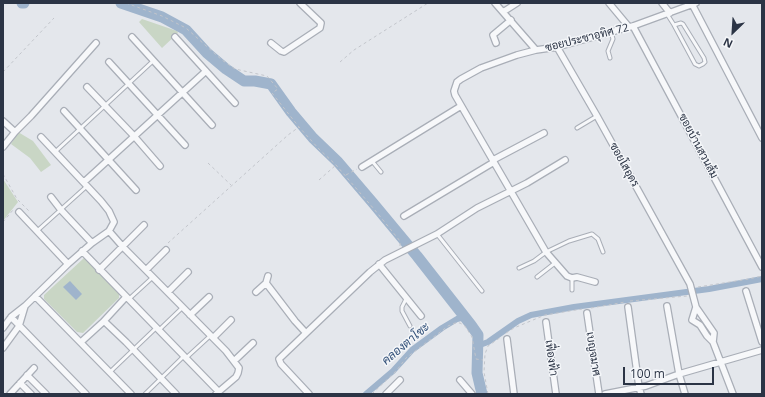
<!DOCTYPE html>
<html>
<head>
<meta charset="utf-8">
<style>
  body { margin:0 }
  #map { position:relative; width:765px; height:397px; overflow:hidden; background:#e4e7ec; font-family:"Open Sans",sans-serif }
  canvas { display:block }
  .frame { position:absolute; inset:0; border:4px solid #2b3445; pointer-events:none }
  .north { position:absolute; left:713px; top:12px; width:40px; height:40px; -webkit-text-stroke:3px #f4f6f9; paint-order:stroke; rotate:205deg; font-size:11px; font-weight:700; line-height:16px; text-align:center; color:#2b3445 }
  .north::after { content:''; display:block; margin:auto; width:14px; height:18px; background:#2b3445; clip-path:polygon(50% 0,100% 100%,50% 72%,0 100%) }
  .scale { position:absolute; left:623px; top:367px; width:91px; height:18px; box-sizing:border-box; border:2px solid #2b3445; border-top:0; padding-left:5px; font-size:12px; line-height:14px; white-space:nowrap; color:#2b3445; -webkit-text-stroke:3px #f4f6f9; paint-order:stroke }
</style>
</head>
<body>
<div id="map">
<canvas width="765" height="397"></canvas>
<div class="frame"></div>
<div class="north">N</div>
<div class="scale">100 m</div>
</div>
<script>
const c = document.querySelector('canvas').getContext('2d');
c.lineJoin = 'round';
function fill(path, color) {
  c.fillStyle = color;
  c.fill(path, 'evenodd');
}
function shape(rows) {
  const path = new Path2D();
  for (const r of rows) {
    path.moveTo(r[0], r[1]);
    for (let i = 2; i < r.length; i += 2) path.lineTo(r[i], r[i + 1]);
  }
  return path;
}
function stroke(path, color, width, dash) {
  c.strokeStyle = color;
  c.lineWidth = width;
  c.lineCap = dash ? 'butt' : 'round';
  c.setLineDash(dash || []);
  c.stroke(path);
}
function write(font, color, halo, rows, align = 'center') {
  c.font = font + ' "Open Sans",Sarabun,sans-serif';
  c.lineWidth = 3;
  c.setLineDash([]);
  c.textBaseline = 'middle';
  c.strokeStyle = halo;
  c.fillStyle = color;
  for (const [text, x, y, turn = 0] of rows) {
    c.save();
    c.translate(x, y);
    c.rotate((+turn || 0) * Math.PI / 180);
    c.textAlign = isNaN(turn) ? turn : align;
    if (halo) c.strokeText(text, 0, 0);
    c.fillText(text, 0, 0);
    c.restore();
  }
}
const green = shape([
  [142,19,177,31,178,33,162,48,139,22],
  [18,132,33,141,51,165,41,172,30,158,11,144],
  [3,179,18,202,3,221],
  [84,258,119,294,119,298,83,333,77,332,44,299,44,295]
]);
const water = shape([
  [70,281,82,294,76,300,63,287]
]);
const canal = shape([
  [477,346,488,342,518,321,531,315,574,307,709,289,762,279],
  [366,394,393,371,412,350,442,328,457,319,465,317]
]);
const river = shape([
  [22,3,24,3],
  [121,3,162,17,186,30,207,53,226,69,244,81,255,81,271,84,291,112,313,138,338,162,373,203,417,256,471,325,478,335,477,373,482,394]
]);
const path = shape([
  [126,3,162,16,186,28,222,60,235,69,267,76,278,89,272,93,299,127,319,149,336,165,374,209,400,241,400,246],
  [340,62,354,50,428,3],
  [3,72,54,18],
  [208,163,231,185],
  [3,174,17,199,29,211],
  [346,175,357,169],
  [319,180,336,165],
  [3,222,13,210],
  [168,243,288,135,299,127],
  [698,287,749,279,762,276],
  [630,301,687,296],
  [591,308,625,302],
  [506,333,514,328,545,315,582,309],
  [372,394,397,370,406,358,448,326,455,323,460,323,465,326,472,337,476,359,483,360],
  [488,394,484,372,485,354,488,346,501,337]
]);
const lane = shape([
  [667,14,674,25,681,23,683,24,704,58,705,62,703,64,699,66,695,64,674,25],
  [610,58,608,51,613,39,611,32],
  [577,128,597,116],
  [55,152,153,61],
  [372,161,381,172],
  [37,231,87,186],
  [437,234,482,291],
  [519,268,534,261,546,252,569,241,592,234,598,239,603,252],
  [537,277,555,263],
  [572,278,572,290],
  [129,299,153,277],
  [406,299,402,307,402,311,410,326],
  [159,330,183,307],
  [186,358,210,336],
  [110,372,156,328],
  [145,394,184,356]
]);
const street = shape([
  [495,3,536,50,557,47,633,26,696,3],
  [609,3,629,27],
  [662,3,670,13],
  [692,4,762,138],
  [503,12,517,3],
  [633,26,762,267],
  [132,37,212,125],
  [175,37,235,103],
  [271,43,281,51,284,52,320,28,321,23,300,3],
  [496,43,493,35,511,20],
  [557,47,597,116,690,284,696,307,714,333,713,342],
  [536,50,517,55,481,68,461,79,457,82,454,91,455,95,546,252,567,276,572,278,577,277,595,282],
  [109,62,185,145],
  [87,87,134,136,160,166],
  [64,111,136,190],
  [3,121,15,132],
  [3,147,15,132,31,116,96,43],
  [493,160,544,133],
  [362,167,461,106],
  [84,182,206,71],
  [51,197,61,210,92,243],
  [19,212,68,264],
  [404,216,494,162],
  [109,231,123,247,226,351,239,368,238,373,236,377,216,394],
  [82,251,219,392],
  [379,264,421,316],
  [99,270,144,225],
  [146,270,166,250],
  [266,283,295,321,306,333],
  [746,291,762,342],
  [168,292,188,272],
  [256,292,266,283,268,276],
  [35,296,131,394],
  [667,306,679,374,685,394],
  [628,307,639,387,641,394],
  [696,307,692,320,700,325,707,336,713,342,733,394],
  [587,313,599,394],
  [190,315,209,297],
  [11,317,86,394],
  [103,322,126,297],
  [546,322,556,394],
  [3,328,11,317,25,306,68,264,92,243,109,231,114,222,109,211,101,201,41,137],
  [213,338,231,320],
  [507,339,514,394],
  [81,342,103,322,105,322,126,342,176,394],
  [3,348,19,326,25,306],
  [234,361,253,343],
  [27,375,46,394],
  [460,380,472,394],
  [20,383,31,394],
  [10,394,34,368],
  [309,394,281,364,279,359,370,272,385,260,437,234,477,208,527,183,565,160],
  [386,394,400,380],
  [605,394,646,386,679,374,762,350]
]);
const streetNames = [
  ["ซอยประชาอุทิศ 72",587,38,-14],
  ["ซอยบ้านสวนส้ม",698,146,62],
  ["ซอยโสอุดร",624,165,61],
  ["เบญจมาศ",593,354,81],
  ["เฟื่องฟ้า",551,358,82]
];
const waterNames = [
  ["คลองตาโซะ",406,344,-40]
];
fill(green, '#c9d6c5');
fill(water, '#9fb4cc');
stroke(canal, '#9fb4cc', 6);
stroke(river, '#9fb4cc', 11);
stroke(lane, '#a9aeb7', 5);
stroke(street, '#a9aeb7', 8);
stroke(path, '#c2c5cb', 1, [3, 3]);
stroke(lane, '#f7f8fa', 3);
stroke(street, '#f7f8fa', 5.5);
write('11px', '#2b3445', '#f4f6f9', streetNames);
write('italic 12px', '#34527a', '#f4f6f9', waterNames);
</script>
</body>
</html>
